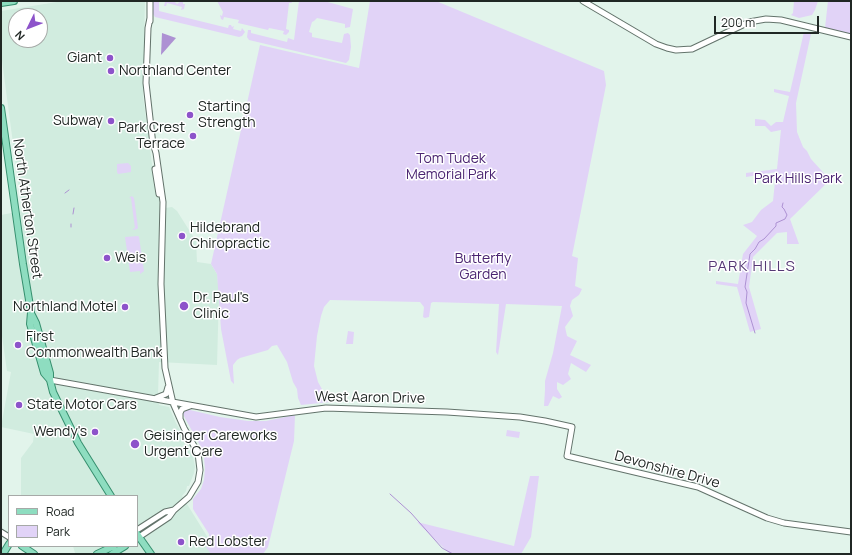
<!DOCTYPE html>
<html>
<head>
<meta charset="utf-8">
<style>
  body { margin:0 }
  #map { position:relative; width:852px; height:555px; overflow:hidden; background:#e2f4eb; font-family:Manrope,sans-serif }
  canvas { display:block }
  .frame { position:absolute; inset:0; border:2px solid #202724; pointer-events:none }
  .legend { position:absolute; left:8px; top:495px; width:130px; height:52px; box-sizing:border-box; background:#fff; border:1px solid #a6a9a7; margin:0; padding:5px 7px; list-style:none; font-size:12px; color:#202724 }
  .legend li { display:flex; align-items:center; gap:8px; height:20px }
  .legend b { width:20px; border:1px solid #a6a9a7 }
  .north { position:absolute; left:8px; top:8px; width:40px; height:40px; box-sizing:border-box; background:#fff; border:1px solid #a6a9a7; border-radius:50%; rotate:227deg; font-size:11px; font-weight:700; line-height:16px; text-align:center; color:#202724 }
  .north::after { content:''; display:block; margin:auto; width:14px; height:18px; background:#8d53ca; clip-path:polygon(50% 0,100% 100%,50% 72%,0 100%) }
  .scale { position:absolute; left:714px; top:16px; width:105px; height:18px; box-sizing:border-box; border:2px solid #202724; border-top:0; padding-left:5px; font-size:12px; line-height:14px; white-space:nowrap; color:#202724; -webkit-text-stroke:3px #fff; paint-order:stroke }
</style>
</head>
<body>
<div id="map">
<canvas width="852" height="555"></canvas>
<div class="frame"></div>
<ul class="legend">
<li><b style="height:5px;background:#8eddc0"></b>Road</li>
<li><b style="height:11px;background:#e1d3f7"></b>Park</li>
</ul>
<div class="north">N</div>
<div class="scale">200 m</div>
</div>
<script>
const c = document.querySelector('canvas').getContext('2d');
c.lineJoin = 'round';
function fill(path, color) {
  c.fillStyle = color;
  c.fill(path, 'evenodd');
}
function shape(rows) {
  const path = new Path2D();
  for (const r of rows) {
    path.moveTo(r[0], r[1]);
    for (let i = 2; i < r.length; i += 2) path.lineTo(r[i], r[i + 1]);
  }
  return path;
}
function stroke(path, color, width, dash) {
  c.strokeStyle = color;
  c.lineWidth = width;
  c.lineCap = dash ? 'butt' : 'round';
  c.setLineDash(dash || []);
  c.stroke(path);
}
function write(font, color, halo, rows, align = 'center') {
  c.font = font + ' Manrope,sans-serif';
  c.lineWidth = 3;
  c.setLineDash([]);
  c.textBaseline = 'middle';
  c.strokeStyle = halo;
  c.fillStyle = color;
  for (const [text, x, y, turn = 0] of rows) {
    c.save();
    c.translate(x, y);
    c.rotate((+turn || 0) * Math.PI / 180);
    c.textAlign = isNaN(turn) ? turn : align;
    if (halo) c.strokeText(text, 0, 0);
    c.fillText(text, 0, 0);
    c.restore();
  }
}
const built = shape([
  [63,1,145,1,143,96,155,187,162,188,165,208,172,207,177,211,196,241,197,262,211,264,217,274,219,293,217,365,159,362,158,395,159,405,169,407,176,423,192,452,195,467,194,473,189,486,187,486,186,491,182,496,218,554,71,554,75,553,73,546,137,546,137,496,21,496,21,458,33,442,34,434,1,427,11,372,7,371,1,329,1,215,22,211,1,53,1,11],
  [16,16,40,16,40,40,16,40]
]);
const green = shape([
  [153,1,159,1,159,11,228,28,229,25,231,25,232,27,234,26,233,29,241,31,242,28,245,32,242,36,239,37,155,17,153,14],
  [181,1,186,1,183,1,183,4,185,4,184,9,181,10,182,7,167,3,166,6,164,6,165,2,175,2,177,4],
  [217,1,291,1,292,3,289,3,286,29,289,30,289,32,286,35,283,34,284,31,269,28,268,30,238,23,239,20,224,17,223,20,221,19,220,15,222,16,223,12],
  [299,1,324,1,353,9,350,27,345,28,345,24,317,18,314,21,312,22,309,32,312,33,312,37,342,43,344,34,348,33,350,35,351,47,349,60,346,63,249,40,247,37,248,30,251,30,251,33,287,42,288,38,294,40],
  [370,1,436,1,604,71,606,85,572,256,578,258,575,286,582,289,579,295,572,300,570,306,573,316,565,327,567,336,577,341,570,355,591,365,586,372,571,363,568,374,571,379,563,385,557,382,557,389,562,397,559,399,553,396,548,406,544,406,545,390,545,381,553,353,562,306,506,304,498,355,496,352,499,304,433,302,431,303,429,317,425,318,423,317,424,307,420,302,330,300,324,307,321,316,317,336,314,366,318,382,323,391,330,398,330,402,301,405,298,398,297,389,293,382,287,362,277,345,272,346,268,350,240,358,237,360,233,365,233,369,234,384,231,381,221,329,217,274,211,264,260,45,359,68],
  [794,1,818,1,815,10,812,15,799,18,791,15,793,13],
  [828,1,851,1,851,34,825,28],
  [804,32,811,34,796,103,797,132,803,147,807,151,811,159,830,180,790,219,799,244,787,244,787,232,777,233,753,257,749,287,761,329,750,332,737,287,716,284,716,281,738,284,743,254,757,236,743,225,752,222,761,210,773,201,776,172,746,177,746,173,777,169,781,130,771,132,765,126,755,126,755,119,765,120,771,126,776,122,783,122,789,96,774,92,774,89,790,92],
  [128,163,131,166,131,172,118,174,117,172,117,164],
  [132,196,134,198,138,228,137,229,133,230,133,229,135,228,131,198,129,198],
  [138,236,139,237,144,271,140,274,140,271,130,272,125,237],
  [348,331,354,332,353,344,346,344],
  [185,410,190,410,220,417,248,421,266,421,295,415,294,441,268,547,263,554,211,554,206,547,210,544,209,534,193,509,193,499,201,489,204,480,205,469,204,458,201,447,186,420,183,414],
  [507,430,520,432,519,438,506,436],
  [530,476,539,476,531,537,521,554,450,554,417,522,514,546]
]);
const water = shape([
  [162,33,176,38,161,55]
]);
const stream = shape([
  [65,193,69,190],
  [73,214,74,208],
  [71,227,71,224],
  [755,333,746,303,747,292,745,287,750,254,755,249,759,242,764,239,776,226,776,223,785,219,787,215,784,209,782,207,783,203],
  [390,494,411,513,442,548,453,554]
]);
const minor = shape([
  [150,1,150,21],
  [583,1,656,44,667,48,676,50,692,49,749,22,766,19,781,20,851,37],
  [150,18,148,28,146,83,153,145],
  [155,169,159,194],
  [50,380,256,417,326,408,447,412,520,417,545,421,572,427,567,456,698,487,767,518,784,523,851,532],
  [156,398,166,394,168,387],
  [180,418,180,413,182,409,190,406],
  [137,530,165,512,174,510],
  [1,532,9,537],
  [139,537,169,517,174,510,189,497,198,482,200,470,198,453,184,428,173,403,165,368,161,284,163,202,156,153,153,143]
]);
const major = shape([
  [1,3,14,1],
  [1,108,23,264,31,312,30,324,44,373,50,380],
  [32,315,36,323,50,373,50,380,53,392,78,443,111,496],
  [137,534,151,554],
  [22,546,34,554],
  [3,554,9,544],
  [97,554,114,546],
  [112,554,125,546]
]);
const markers = [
  [110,58,4,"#8d53ca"],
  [111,71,4,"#8d53ca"],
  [190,115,4,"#8d53ca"],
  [111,121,4,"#8d53ca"],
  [193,136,4,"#8d53ca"],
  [182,236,4,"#8d53ca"],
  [107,258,4,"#8d53ca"],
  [184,306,5,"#8d53ca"],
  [125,307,4,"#8d53ca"],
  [18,345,4,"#8d53ca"],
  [19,405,4,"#8d53ca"],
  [95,432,4,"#8d53ca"],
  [135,444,5,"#8d53ca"],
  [181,542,4,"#8d53ca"]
];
const poiNames = [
  ["Giant",102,58,"right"],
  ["Northland Center",119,71],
  ["Starting",198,107],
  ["Strength",198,123],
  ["Subway",103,121,"right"],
  ["Park Crest",185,128,"right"],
  ["Terrace",185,144,"right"],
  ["Hildebrand",190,228],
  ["Chiropractic",190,244],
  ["Weis",115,258],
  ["Dr. Paul's",193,298],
  ["Clinic",193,314],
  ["Northland Motel",117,307,"right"],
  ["First",26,337],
  ["Commonwealth Bank",26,353],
  ["State Motor Cars",27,405],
  ["Wendy's",87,432,"right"],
  ["Geisinger Careworks",144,436],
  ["Urgent Care",144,452],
  ["Red Lobster",189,542]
];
const parkNames = [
  ["Tom Tudek",451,159],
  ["Memorial Park",451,175],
  ["Park Hills Park",798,179],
  ["Butterfly",483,259],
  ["Garden",483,275]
];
const streetNames = [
  ["North Atherton Street",27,209,82],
  ["West Aaron Drive",370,398,1],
  ["Devonshire Drive",667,470,15]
];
const neighbourhoodNames = [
  ["PARK HILLS",752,267]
];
fill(built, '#d1ecdf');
fill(green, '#e1d3f7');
fill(water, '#ad91d3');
stroke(stream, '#ad91d3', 1);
stroke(minor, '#63736b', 7);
stroke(major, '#368f6e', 8);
stroke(minor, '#fff', 5);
stroke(major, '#8eddc0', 6);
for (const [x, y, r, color] of markers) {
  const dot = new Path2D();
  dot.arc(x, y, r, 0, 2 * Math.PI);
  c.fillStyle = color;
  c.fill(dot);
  stroke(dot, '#fff', 1.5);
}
write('14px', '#202724', '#fff', poiNames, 'left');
write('14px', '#4a2471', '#fff', parkNames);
write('14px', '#202724', '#fff', streetNames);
c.letterSpacing = '1px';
write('15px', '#553975', '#fff', neighbourhoodNames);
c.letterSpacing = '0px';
</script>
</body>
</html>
